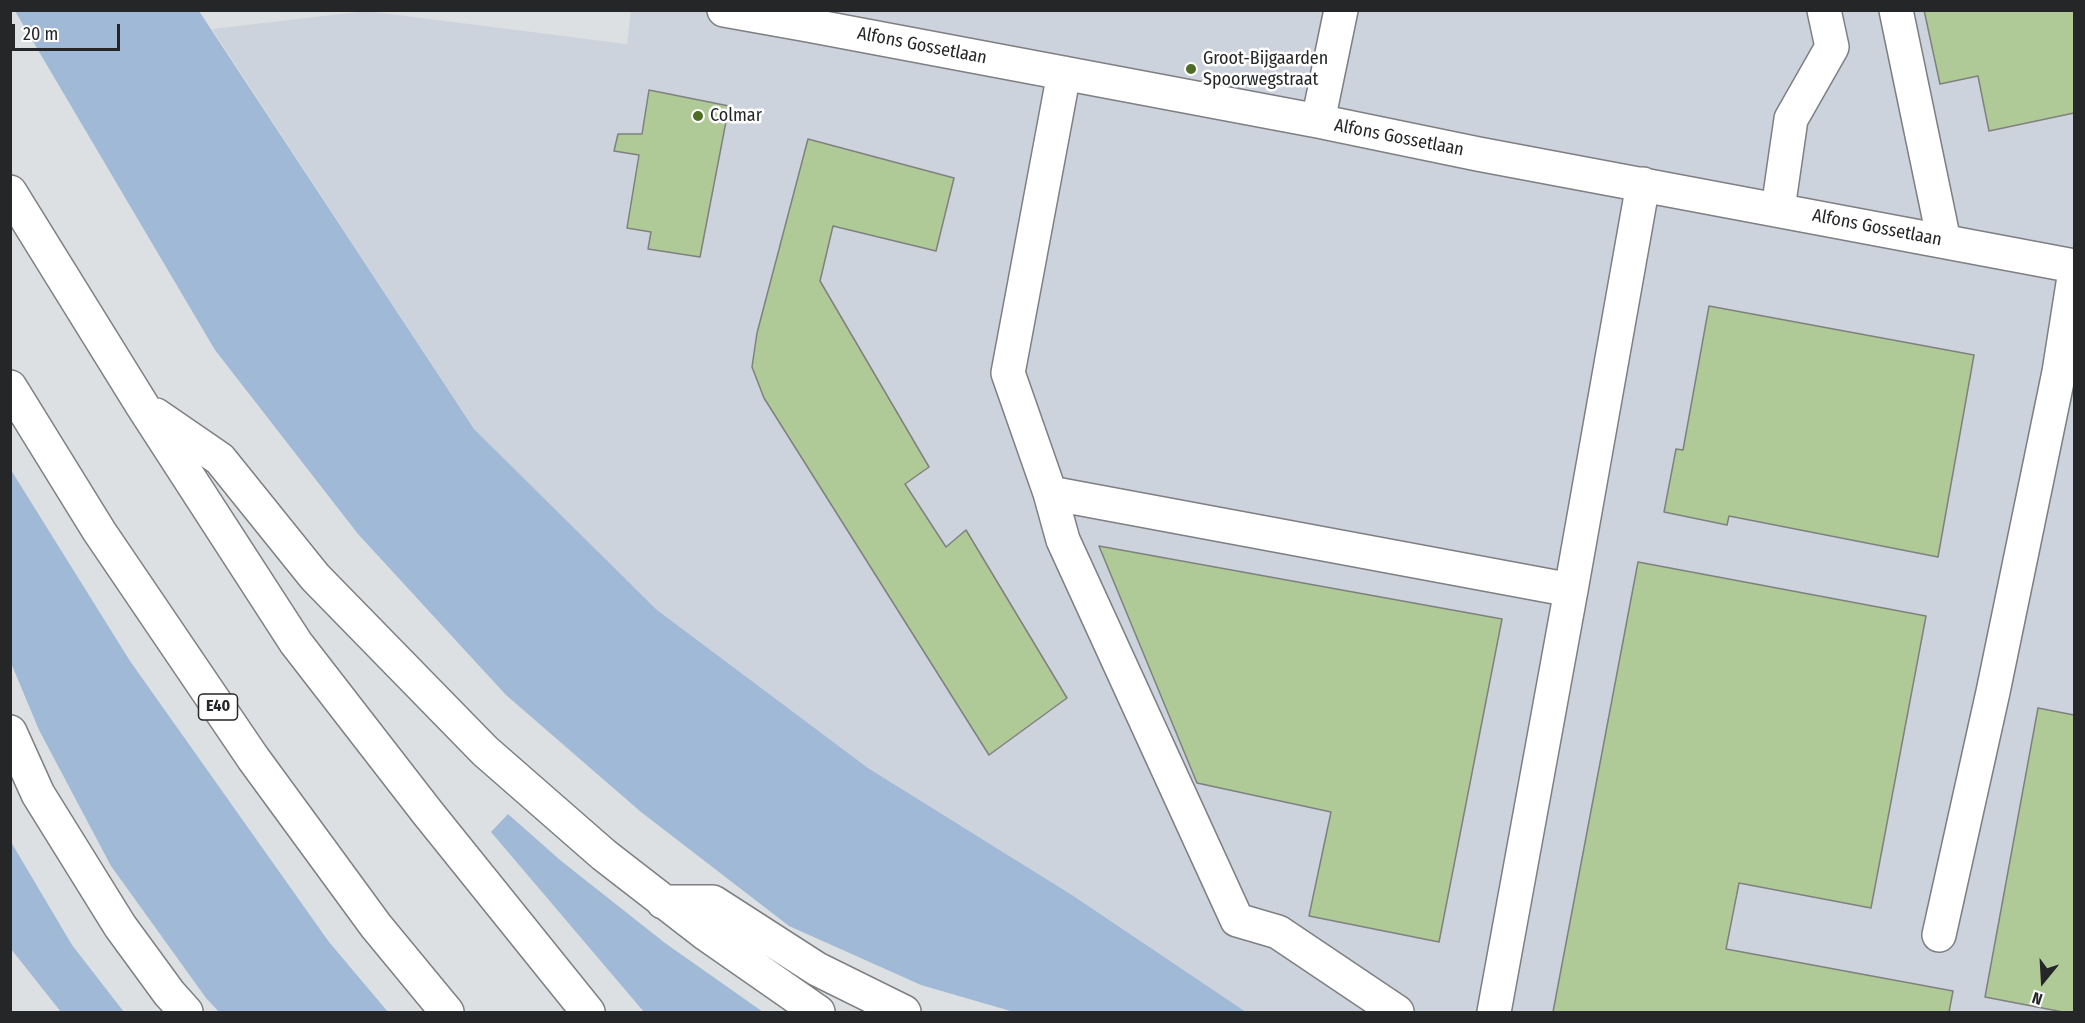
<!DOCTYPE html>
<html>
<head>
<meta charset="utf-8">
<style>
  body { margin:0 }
  #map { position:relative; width:2085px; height:1023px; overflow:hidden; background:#dde0e3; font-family:"Fira Sans Condensed",sans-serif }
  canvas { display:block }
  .frame { position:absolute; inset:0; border:12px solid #252627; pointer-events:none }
  .north { position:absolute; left:2013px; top:951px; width:60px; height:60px; -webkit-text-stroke:4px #fff; paint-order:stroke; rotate:198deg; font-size:16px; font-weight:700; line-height:24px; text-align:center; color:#252627 }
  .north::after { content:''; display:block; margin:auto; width:21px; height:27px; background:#252627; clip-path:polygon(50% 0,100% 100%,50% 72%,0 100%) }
  .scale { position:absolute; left:12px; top:24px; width:108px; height:27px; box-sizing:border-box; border:3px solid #252627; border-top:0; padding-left:8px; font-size:18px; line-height:21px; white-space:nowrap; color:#252627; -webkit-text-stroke:4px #fff; paint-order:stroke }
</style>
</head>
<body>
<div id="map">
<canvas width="2085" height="1023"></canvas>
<div class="frame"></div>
<div class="north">N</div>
<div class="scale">20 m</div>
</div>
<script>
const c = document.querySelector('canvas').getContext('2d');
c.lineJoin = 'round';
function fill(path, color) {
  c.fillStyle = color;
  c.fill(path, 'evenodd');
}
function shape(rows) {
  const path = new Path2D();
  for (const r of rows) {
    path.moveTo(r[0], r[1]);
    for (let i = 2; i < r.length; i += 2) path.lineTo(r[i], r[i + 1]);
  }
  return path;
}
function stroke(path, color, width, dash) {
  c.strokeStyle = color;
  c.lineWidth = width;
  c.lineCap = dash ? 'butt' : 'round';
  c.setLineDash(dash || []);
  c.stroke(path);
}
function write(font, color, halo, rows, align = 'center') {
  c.font = font + ' "Fira Sans Condensed",sans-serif';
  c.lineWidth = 5;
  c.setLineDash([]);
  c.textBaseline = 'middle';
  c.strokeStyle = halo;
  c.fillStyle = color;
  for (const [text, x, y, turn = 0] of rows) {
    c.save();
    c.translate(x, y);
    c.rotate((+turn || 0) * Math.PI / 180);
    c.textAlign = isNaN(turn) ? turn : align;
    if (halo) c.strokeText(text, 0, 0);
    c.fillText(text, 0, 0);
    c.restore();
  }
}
const built = shape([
  [631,10,2074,11,2074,1012,1246,1012,1072,895,868,768,657,610,474,429,212,29,366,11,627,44]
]);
const green = shape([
  [15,11,199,11,474,429,657,610,868,768,1072,895,1246,1012,1014,1012,921,985,789,926,641,812,506,695,358,534,215,350],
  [11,470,130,661,329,942,388,1012,219,1012,206,998,111,866,39,730,11,663],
  [508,814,560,860,665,943,763,1012,644,1012,491,832],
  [11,842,72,945,124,1012,61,1012,11,949]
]);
const building = shape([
  [1924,10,2074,10,2074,113,1989,131,1978,76,1940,84,1924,10],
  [649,90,729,106,700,257,648,249,651,232,627,228,639,155,614,151,618,134,642,134,649,90],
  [808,139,954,178,936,251,833,226,820,281,929,467,905,484,946,547,966,530,1067,698,989,755,764,398,752,367,757,333,808,139],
  [1709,306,1974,355,1938,557,1729,516,1727,525,1664,512,1676,449,1683,450,1709,306],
  [1099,546,1502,619,1439,942,1309,916,1331,812,1197,783,1099,546],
  [1638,562,1926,616,1871,908,1739,883,1726,949,1953,991,1949,1012,1553,1012,1638,562],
  [2038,708,2074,715,2074,1012,2063,1012,1985,997,2038,708]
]);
const minor = shape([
  [724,10,808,25,1318,121,1478,154,2074,266],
  [1896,10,1944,241],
  [1064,73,1008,373,1050,493,1571,590,1643,184],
  [1318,121,1341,10],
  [1778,209,1791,119,1832,47,1824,10],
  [1050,493,1063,540,1237,920,1278,932,1397,1012],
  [1939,935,1993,692,2059,372,2074,277],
  [1494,1012,1571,590]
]);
const highway = shape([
  [10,192,142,405,296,643,427,812,588,1012],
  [10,387,99,531,253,758,376,926,447,1012],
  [156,415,220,459,315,577,485,751,604,855,706,934,818,1012],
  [10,732,38,794,120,926,169,993,186,1012],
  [663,902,713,902,817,969,904,1012]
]);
const markers = [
  [1191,69,6,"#4c6d23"],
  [698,116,6,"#4c6d23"]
];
const shields = [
  [218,707,39]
];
const shieldNames = [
  ["E40",218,707]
];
const streetNames = [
  ["Alfons Gossetlaan",922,46,11],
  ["Alfons Gossetlaan",1399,138,11],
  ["Alfons Gossetlaan",1877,228,11]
];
const poiNames = [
  ["Groot-Bijgaarden",1203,59],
  ["Spoorwegstraat",1203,80],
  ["Colmar",710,116]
];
fill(built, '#cdd3dc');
fill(green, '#9fb9d6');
fill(building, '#b0ca97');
stroke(building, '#7f817e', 1.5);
stroke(minor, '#7d7f82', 36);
stroke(highway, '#7d7f82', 36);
stroke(minor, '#fff', 33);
stroke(highway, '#fff', 33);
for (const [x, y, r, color] of markers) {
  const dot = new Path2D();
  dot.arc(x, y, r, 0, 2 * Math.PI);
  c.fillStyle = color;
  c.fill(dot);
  stroke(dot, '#fff', 2);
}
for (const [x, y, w] of shields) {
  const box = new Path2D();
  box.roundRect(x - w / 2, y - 13, w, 26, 4.5);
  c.fillStyle = '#fff';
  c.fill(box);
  stroke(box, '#252627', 1.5);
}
write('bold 16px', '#252627', null, shieldNames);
write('18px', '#252627', '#fff', streetNames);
write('18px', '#252627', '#fff', poiNames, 'left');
</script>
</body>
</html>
